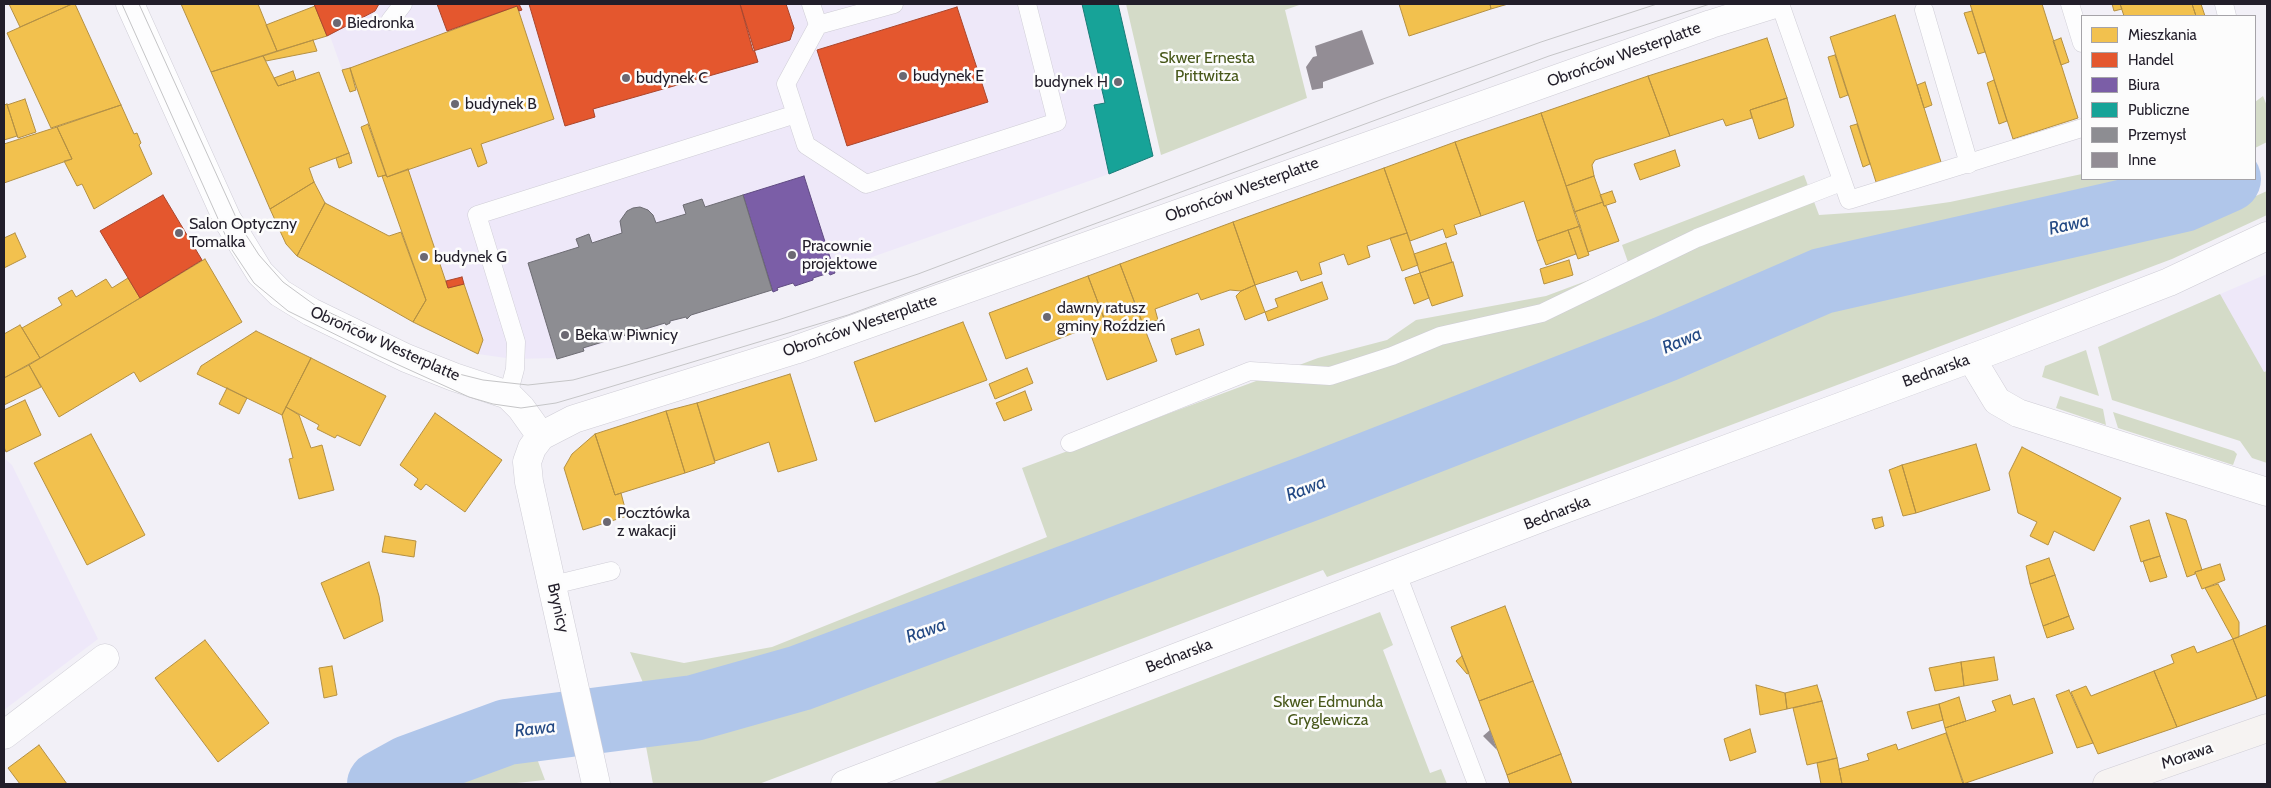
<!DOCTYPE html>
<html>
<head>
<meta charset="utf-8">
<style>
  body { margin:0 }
  #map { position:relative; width:2271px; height:788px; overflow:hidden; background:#f2f0f7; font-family:Cabin,sans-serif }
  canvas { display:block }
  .frame { position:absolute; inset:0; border:5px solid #221e2a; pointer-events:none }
  .legend { position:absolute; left:2081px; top:15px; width:175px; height:165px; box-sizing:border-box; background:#fcfcfc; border:1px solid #a5a3a8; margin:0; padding:6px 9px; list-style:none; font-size:15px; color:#221e2a }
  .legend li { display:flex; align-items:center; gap:10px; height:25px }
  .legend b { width:25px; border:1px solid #a5a3a8 }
</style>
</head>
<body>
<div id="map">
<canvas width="2271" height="788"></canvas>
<div class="frame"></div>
<ul class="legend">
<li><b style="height:14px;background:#f2c14e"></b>Mieszkania</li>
<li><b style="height:14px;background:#e4572e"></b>Handel</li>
<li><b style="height:14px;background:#7b5ea7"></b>Biura</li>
<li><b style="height:14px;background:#17a398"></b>Publiczne</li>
<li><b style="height:14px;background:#8d8d92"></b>Przemysł</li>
<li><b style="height:14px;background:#938d95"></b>Inne</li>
</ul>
</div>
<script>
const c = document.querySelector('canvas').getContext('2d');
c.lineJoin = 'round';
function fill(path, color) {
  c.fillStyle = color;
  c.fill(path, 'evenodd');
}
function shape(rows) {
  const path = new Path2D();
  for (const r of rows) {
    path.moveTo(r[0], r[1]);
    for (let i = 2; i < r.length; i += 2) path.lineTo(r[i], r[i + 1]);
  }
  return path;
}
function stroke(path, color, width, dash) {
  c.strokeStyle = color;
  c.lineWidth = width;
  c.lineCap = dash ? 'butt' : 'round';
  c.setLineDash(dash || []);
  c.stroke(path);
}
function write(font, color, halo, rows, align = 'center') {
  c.font = font + ' Cabin,sans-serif';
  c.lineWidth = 5;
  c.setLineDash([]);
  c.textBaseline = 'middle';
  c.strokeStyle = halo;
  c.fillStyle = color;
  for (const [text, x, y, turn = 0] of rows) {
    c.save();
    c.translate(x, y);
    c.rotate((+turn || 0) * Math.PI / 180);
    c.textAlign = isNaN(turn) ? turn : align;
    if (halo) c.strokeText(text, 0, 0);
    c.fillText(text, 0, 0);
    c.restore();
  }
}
const built = shape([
  [314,4,1118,4,1153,156,1109,174,835,270,557,358,513,359,478,354,413,322,426,300,382,176,378,177,361,127,368,124,357,91,350,92,330,36,327,36],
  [2267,274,2267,404,2106,343],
  [4,458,12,465,98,639,4,710]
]);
const green = shape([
  [1126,4,1302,4,1285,10,1307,98,1161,155],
  [2263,96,2267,106,2267,142,2255,148,2255,102],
  [2082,174,2082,179,2192,179,2065,208,1848,253,1349,452,785,662,720,680,644,685,630,652,684,663,772,647,1047,537,1022,468,1318,358,1387,340,1416,320,1546,296,1629,265,1622,245,1804,175,1819,215,1894,210,1950,202],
  [2267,191,2267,215,2172,259,1327,577,1323,570,759,784,653,784,645,741,726,730,896,670,1597,405,1836,302,1892,287,2067,251,2176,225,2229,208],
  [2220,294,2264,372,2267,371,2267,463,2252,458,2240,441,2112,400,2098,347],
  [2086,350,2099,396,2042,377,2045,366],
  [2060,396,2103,409,2106,425,2056,408],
  [2113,412,2234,451,2237,454,2233,465,2118,428],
  [1380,612,1393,645,1383,650,1430,773,1441,769,1447,784,932,784],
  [536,756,545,780,507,784,448,784,463,776]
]);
const homes = shape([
  [9,4,72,4,20,27,9,4],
  [72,4,75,4,121,105,51,128,7,33,72,4],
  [181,4,258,4,277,51,211,72,181,4],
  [1399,4,1490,4,1491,9,1409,36,1399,4],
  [1490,4,1508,4,1491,9,1490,4],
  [1970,4,2042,4,2078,118,2013,139,1970,4],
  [2112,4,2120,4,2122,9,2114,11,2112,4],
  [2120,4,2192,4,2196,16,2124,16,2120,4],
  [2192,4,2201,4,2205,16,2196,16,2192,4],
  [315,6,327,36,277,51,266,25,315,6],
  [517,6,554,119,481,144,487,163,478,167,471,148,387,177,350,68,517,6],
  [1972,11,1985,52,1978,54,1964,13,1972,11],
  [1895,15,1941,162,1876,182,1830,37,1895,15],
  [1767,38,1787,98,1750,110,1752,118,1726,126,1723,119,1670,136,1648,76,1767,38],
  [2061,38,2069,62,2061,65,2053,41,2061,38],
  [313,40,317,51,266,61,263,56,313,40],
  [1835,55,1848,95,1840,98,1828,57,1835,55],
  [263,56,278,86,319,72,349,153,309,168,314,182,270,209,211,72,263,56],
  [350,68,356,90,350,92,342,70,350,68],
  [293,71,296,80,278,86,274,78,293,71],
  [1648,76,1670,136,1595,160,1592,165,1594,176,1566,186,1541,113,1648,76],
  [1994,80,2007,121,1999,124,1987,83,1994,80],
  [1925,82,1932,105,1924,108,1917,85,1925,82],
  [1787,98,1794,125,1793,127,1759,139,1750,110,1787,98],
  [25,99,36,132,18,138,7,105,25,99],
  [7,104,17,136,4,140,4,105,7,104],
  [121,105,134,134,137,133,141,143,139,145,152,174,94,209,82,184,77,186,64,161,72,159,57,127,121,105],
  [1541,113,1580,226,1537,241,1524,201,1481,216,1455,142,1541,113],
  [368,124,386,175,378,177,361,127,368,124],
  [1857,124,1870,164,1863,167,1850,126,1857,124],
  [57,127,72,159,4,183,4,144,57,127],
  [1455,142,1481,216,1454,225,1457,234,1446,238,1443,229,1410,241,1384,168,1455,142],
  [1675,150,1680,166,1640,180,1634,164,1675,150],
  [349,153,352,163,339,168,336,158,349,153],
  [1384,168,1407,233,1367,246,1370,257,1348,265,1344,254,1319,263,1322,274,1301,281,1297,271,1255,285,1233,222,1384,168],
  [408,169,448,288,464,284,483,340,478,354,413,322,426,300,382,176,386,175,387,177,408,169],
  [1594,176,1603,202,1574,212,1566,186,1594,176],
  [314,182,325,203,297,256,286,244,270,209,314,182],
  [1612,191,1616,202,1604,206,1600,195,1612,191],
  [1603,202,1604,206,1606,206,1619,241,1588,252,1574,212,1603,202],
  [325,203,389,236,401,232,426,300,413,322,297,256,325,203],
  [1233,222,1255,285,1241,291,1230,290,1201,300,1198,293,1155,309,1158,320,1143,325,1120,264,1233,222],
  [1580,226,1589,255,1578,259,1568,230,1580,226],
  [1568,230,1576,254,1546,265,1537,241,1568,230],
  [15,233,26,257,4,268,4,238,15,233],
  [1407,233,1418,265,1402,271,1390,238,1407,233],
  [1446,243,1452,262,1420,273,1414,254,1446,243],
  [205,259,242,322,140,382,134,372,59,417,29,365,205,259],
  [1569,260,1573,275,1544,284,1540,269,1569,260],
  [1453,262,1463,296,1432,306,1420,273,1453,262],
  [1120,264,1157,361,1107,380,1088,327,1105,321,1088,276,1120,264],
  [1420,273,1429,298,1414,304,1405,278,1420,273],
  [1088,276,1105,321,1006,359,989,313,1088,276],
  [128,278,140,298,40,358,22,328,62,305,58,298,72,290,76,297,106,279,112,288,128,278],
  [1322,282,1328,299,1268,321,1265,312,1278,307,1275,299,1322,282],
  [1255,285,1265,312,1245,320,1236,296,1241,291,1255,285],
  [963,322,987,380,875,422,854,362,963,322],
  [20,325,40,358,4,378,4,334,20,325],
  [1199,329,1204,345,1176,355,1171,339,1199,329],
  [256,331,311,358,282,415,197,374,201,366,256,331],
  [311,358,386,396,360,446,337,435,335,438,317,429,319,425,286,407,311,358],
  [29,365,41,387,4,405,4,378,29,365],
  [1027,368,1033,383,995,399,989,384,1027,368],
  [790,374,817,460,778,472,769,442,715,461,697,403,790,374],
  [227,388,247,398,239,414,219,404,227,388],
  [1025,391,1032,410,1004,421,996,403,1025,391],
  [25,400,41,435,6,452,4,447,4,410,25,400],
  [697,403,715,463,685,473,666,411,697,403],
  [286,407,299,415,311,448,322,445,334,490,299,499,289,459,293,458,282,415,286,407],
  [666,411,685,473,615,495,595,434,666,411],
  [435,413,502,460,465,512,426,484,421,490,414,485,418,479,400,465,435,413],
  [91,434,145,535,87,565,34,463,91,434],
  [595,434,615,495,621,493,627,516,583,530,564,468,572,454,595,434],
  [1976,444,1990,490,1916,513,1902,465,1976,444],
  [2022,447,2121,498,2094,551,2054,531,2048,545,2030,536,2037,522,2018,513,2009,473,2022,447],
  [1902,465,1916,513,1903,516,1889,470,1902,465],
  [2166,513,2186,520,2202,570,2195,572,2195,574,2187,577,2166,513],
  [1882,517,1884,526,1875,529,1872,519,1882,517],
  [2149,520,2160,556,2141,562,2130,526,2149,520],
  [385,536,416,541,414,557,382,552,385,536],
  [2160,556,2167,577,2150,582,2143,561,2160,556],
  [2049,558,2055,575,2030,584,2026,566,2049,558],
  [369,562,379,596,383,621,344,639,321,583,369,562],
  [2220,564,2225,580,2202,589,2195,572,2220,564],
  [2055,575,2069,616,2043,626,2030,584,2055,575],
  [2218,584,2239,622,2239,637,2233,639,2205,588,2218,584],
  [1505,606,1533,681,1479,701,1451,627,1505,606],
  [2069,616,2074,629,2047,638,2043,626,2069,616],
  [2267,625,2267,695,2257,699,2233,639,2267,625],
  [2233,639,2257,699,2177,727,2154,671,2174,663,2171,655,2194,646,2197,653,2233,639],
  [205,640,269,723,218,762,155,678,205,640],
  [1462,656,1469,673,1467,674,1456,661,1462,656],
  [1994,657,1998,680,1964,686,1961,662,1994,657],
  [1961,662,1964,686,1935,691,1929,668,1961,662],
  [332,666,337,695,324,698,319,668,332,666],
  [2154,671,2177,727,2098,754,2071,692,2086,686,2091,696,2154,671],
  [1533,681,1561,754,1507,775,1479,701,1533,681],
  [1756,685,1785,693,1787,709,1760,715,1756,685],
  [1817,685,1822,701,1787,709,1785,693,1817,685],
  [2069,690,2093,743,2077,748,2056,695,2069,690],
  [2010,695,2013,705,2034,698,2053,753,1963,784,1945,728,1996,711,1992,701,2010,695],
  [1959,697,1966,721,1945,728,1939,704,1959,697],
  [1822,701,1837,758,1807,765,1793,708,1822,701],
  [1939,704,1943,720,1912,729,1907,712,1939,704],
  [1750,729,1756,752,1730,761,1724,739,1750,729],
  [1946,733,1964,784,1842,784,1839,769,1869,760,1867,754,1896,744,1898,750,1946,733],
  [39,745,67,784,20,784,8,768,39,745],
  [1561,754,1572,784,1510,784,1507,775,1561,754],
  [1837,758,1842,784,1821,784,1817,763,1837,758]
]);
const shops = shape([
  [314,4,379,4,375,11,327,36,314,4],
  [437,4,519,4,522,10,519,11,517,6,447,31,437,4],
  [529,4,740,4,758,62,593,109,595,117,565,126,529,4],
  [740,4,786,4,794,28,790,40,753,51,740,4],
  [957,7,988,102,847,146,817,50,957,7],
  [163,195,202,260,140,298,100,231,163,195],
  [462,277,464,284,448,288,446,281,462,277]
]);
const offices = shape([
  [804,176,835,273,830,275,829,273,813,278,813,280,795,286,793,283,777,288,778,290,773,292,743,195,804,176]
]);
const public = shape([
  [1082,4,1118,4,1153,156,1109,174,1094,105,1105,103,1082,4]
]);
const industry = shape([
  [743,195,772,290,691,315,687,319,686,317,670,321,670,323,666,325,665,323,583,348,584,351,557,359,528,263,579,247,576,239,589,234,592,243,622,233,620,221,627,211,633,208,640,207,648,210,653,215,656,223,686,214,683,205,702,199,705,207,743,195]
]);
const river = shape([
  [380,784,409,768,507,732,694,708,800,678,1312,487,1665,349,1822,281,2183,199,2228,179]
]);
const building = shape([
  [1362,30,1374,64,1323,82,1323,88,1312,90,1306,67,1313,57,1317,56,1315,46],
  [1490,730,1497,750,1483,736]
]);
const lane = shape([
  [811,4,818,25,786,84,806,145,866,184,1057,122,1027,4],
  [1780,4,1849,200,2082,128],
  [2070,4,2082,43],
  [2224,4,2227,16],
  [1924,10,1969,164],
  [390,21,403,4],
  [818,25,894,4],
  [508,395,515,369,516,342,477,215,796,114],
  [1070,443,1250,371,1330,376,1392,356,1440,336,1542,313,1697,238,1841,182],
  [1397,574,1477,784],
  [553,585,611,571]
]);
const street = shape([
  [130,4,227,219,260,273,280,293,311,312,406,358,454,377,508,395,521,408,541,436],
  [1971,358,1997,401,2018,413,2267,492],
  [4,735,105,658],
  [596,784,529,482,527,462,532,448,541,436,574,419,795,350,1711,24,1775,4],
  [845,784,1554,513,1996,349,2169,282,2267,236]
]);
const secondary = shape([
  [2107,784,2267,728]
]);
const tram = shape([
  [122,4,232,250,254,283,288,311,379,356,469,397,493,404,521,408,556,403,580,396,848,315,1549,56,1710,4],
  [139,4,239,224,259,255,283,282,316,306,455,373,483,380,528,385,573,380,627,365,778,320,918,274,1383,99,1541,42,1657,4]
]);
const markers = [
  [337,23,5,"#6b6872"],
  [903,76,5,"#6b6872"],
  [626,78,5,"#6b6872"],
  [1118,82,5,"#6b6872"],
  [455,104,5,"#6b6872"],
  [179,233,5,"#6b6872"],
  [792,255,5,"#6b6872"],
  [424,257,5,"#6b6872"],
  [1047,317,5,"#6b6872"],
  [565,335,5,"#6b6872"],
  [607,522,5,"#6b6872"]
];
const poiNames = [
  ["Biedronka",347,23],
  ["budynek E",913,76],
  ["budynek C",636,78],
  ["budynek H",1108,82,"right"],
  ["budynek B",465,104],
  ["Salon Optyczny",189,224],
  ["Tomalka",189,242],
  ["Pracownie",802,246],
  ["projektowe",802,264],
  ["budynek G",434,257],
  ["dawny ratusz",1057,308],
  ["gminy Roździeń",1057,326],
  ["Beka w Piwnicy",575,335],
  ["Pocztówka",617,513],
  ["z wakacji",617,531]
];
const streetNames = [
  ["Obrońców Westerplatte",1624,55,-20],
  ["Obrońców Westerplatte",1242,190,-20],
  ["Obrońców Westerplatte",860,326,-19],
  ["Obrońców Westerplatte",385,344,24],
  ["Bednarska",1936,371,-20],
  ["Bednarska",1557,513,-21],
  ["Brynicy",558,608,77],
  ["Bednarska",1179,656,-21],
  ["Morawa",2187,756,-19]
];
const parkNames = [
  ["Skwer Ernesta",1207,58],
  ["Prittwitza",1207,76],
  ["Skwer Edmunda",1328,702],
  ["Gryglewicza",1328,720]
];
const waterNames = [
  ["Rawa",2069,225,-13],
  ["Rawa",1682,341,-23],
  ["Rawa",1306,489,-21],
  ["Rawa",926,631,-20],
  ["Rawa",535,729,-7]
];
fill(built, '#eee8f9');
fill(green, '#d4dbc8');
fill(homes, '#f2c14e');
stroke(homes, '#b49043', 1);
fill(shops, '#e4572e');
stroke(shops, '#aa462d', 1);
fill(offices, '#7b5ea7');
stroke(offices, '#604b82', 1);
fill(public, '#17a398');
stroke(public, '#1a7b77', 1);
fill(industry, '#8d8d92');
stroke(industry, '#6d6c73', 1);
stroke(river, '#b0c6ea', 66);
fill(building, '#938d95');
stroke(lane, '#cfcdd6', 19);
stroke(street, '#cfcdd6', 29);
stroke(secondary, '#cfcdd6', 29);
stroke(lane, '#fdfdfe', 18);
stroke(street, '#fdfdfe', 28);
stroke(secondary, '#f6f3f2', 28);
stroke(tram, '#c5c5c7', 1);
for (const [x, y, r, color] of markers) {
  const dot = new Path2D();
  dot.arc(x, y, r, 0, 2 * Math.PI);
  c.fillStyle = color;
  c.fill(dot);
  stroke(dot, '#fcfcfc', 2);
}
write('16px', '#221e2a', '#fcfcfc', poiNames, 'left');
write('16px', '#221e2a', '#fcfcfc', streetNames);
write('16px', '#48581b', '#fcfcfc', parkNames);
write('italic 18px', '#224883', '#fcfcfc', waterNames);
</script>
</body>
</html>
